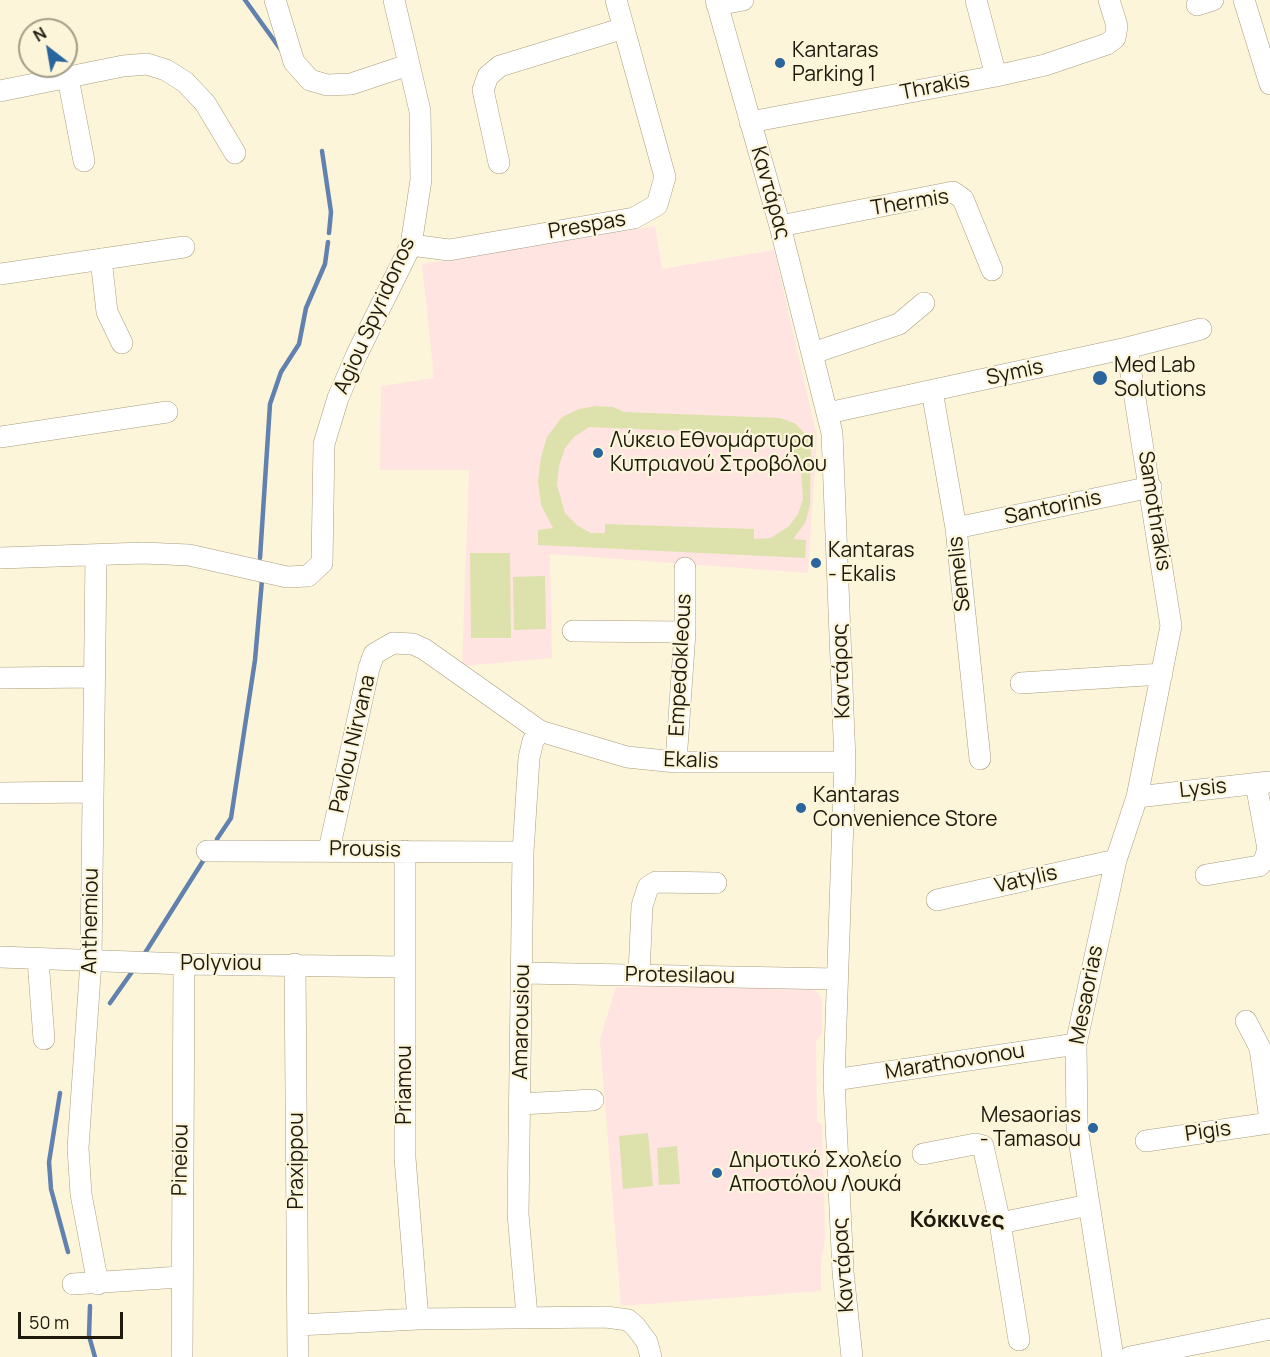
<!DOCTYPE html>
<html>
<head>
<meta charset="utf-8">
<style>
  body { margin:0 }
  #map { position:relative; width:1270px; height:1357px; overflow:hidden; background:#fdf5da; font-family:Manrope,sans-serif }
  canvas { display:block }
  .north { position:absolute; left:18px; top:18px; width:60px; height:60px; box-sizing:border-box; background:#fdf5da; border:2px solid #a39d88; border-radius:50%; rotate:329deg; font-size:16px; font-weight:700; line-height:24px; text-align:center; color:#1d190d }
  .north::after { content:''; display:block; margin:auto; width:21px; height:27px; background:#2a659d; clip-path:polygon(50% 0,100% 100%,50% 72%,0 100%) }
  .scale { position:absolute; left:18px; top:1312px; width:105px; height:27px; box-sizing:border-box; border:3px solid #1d190d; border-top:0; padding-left:8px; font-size:18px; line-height:21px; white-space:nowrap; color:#1d190d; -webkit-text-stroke:4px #fdf5da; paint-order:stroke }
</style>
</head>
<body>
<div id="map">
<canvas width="1270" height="1357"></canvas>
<div class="north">N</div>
<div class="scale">50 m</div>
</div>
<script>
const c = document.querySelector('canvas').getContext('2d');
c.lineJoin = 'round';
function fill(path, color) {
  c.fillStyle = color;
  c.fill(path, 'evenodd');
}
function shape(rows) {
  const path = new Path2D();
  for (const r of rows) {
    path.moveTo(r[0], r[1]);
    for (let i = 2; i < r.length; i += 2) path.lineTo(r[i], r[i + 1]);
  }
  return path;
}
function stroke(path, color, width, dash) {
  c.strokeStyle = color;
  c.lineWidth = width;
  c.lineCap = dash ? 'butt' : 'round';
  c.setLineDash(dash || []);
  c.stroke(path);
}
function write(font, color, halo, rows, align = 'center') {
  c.font = font + ' Manrope,sans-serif';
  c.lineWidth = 4.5;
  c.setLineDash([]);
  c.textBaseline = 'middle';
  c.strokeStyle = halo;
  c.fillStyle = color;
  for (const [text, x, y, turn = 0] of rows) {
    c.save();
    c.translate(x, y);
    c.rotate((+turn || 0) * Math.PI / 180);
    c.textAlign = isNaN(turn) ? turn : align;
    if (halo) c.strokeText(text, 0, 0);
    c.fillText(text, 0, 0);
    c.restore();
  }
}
const education = shape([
  [655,226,662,269,774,250,817,437,808,573,550,554,552,658,462,666,469,470,380,470,381,386,434,378,422,264],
  [616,987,763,988,812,989,818,993,822,1000,822,1034,816,1042,817,1121,822,1125,825,1237,821,1263,821,1291,621,1306,600,1039]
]);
const green = shape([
  [596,406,613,407,624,412,780,418,796,424,811,441,810,506,805,523,793,539,806,540,805,558,538,545,538,530,553,528,541,505,538,481,541,457,547,437,562,417,579,409],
  [589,427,776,435,793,452,801,471,803,499,798,514,789,526,771,538,754,539,754,529,605,524,605,533,591,533,578,526,565,513,557,485,559,466,565,448,574,437],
  [470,553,510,553,511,638,471,638],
  [545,576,546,629,514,630,513,577],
  [648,1133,653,1186,623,1189,619,1136],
  [677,1146,680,1184,659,1185,657,1148]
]);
const stream = shape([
  [245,0,281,50],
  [322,151,331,212,329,233],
  [260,558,270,404,281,372,299,344,306,308,325,264,328,242],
  [217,839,231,818,255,660,262,580],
  [145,953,203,861],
  [110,1003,134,969],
  [60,1093,49,1162,51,1189,68,1252],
  [90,1306,89,1336,95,1357]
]);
const minor = shape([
  [275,0,294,62,310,80,327,85,351,84,408,65],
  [716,0,780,226,832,433,845,762,834,1080,843,1272,852,1357],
  [976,0,996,76],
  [1244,0,1270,84],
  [717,5,743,0],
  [1197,5,1213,0],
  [68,78,84,161],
  [0,91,123,66,147,64,166,70,185,82,205,103,235,153],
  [750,122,996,76,1045,65,1107,44,1115,38,1117,26,1109,0],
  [499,163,483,90,488,76,500,66,624,28],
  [780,226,953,192,963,199,992,270],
  [411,245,449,250,634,218,657,205,665,177,616,0],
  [101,259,107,312,122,343],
  [0,274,184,247],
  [813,353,899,324,924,303],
  [932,391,956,528,980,759],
  [828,413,1127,348,1201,329],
  [0,437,167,412],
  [956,528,1151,487],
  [96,556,91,961,78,1148,81,1194,98,1284],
  [0,558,143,553,189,555,287,577,308,576,322,563,324,444,338,398,357,354,411,245,421,180,420,111,394,0],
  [573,631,685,632],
  [0,678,93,677],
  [1021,683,1162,674],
  [676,762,685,632,685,568],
  [0,793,91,792],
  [1137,797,1269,782],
  [329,850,369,668,374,654,393,643,413,644,424,649,540,731,627,757,676,762,845,762],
  [207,851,523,852],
  [405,851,405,1158,418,1319],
  [1206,875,1259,866,1264,861,1268,849,1256,784],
  [937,900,1116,860],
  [0,957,184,964,404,967],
  [38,960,44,1039],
  [295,964,298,1357],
  [523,973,837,979],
  [639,975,642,906,648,887,656,882,716,883],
  [1246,1021,1260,1048,1270,1120],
  [834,1080,1076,1044],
  [521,1104,593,1100],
  [1146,1141,1270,1123],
  [923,1154,975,1144,983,1146,1000,1223,1019,1340],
  [1000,1223,1089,1205],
  [73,1284,180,1277],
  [527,1316,518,1214,523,852,529,758,533,741,540,731],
  [298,1325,418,1319,606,1317,628,1320,635,1326,647,1342,651,1357],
  [182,1357,184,964],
  [1113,1357,1077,1127,1076,1044,1116,860,1137,797,1171,626,1127,348],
  [1130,1357,1270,1329]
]);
const markers = [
  [780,63,6,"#2a659d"],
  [1100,378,8,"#2a659d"],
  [598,453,6,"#2a659d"],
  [816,563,6,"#2a659d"],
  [801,808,6,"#2a659d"],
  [1093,1128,6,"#2a659d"],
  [717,1173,6,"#2a659d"]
];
const poiNames = [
  ["Kantaras",792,51],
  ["Parking 1",792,75],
  ["Med Lab",1114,366],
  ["Solutions",1114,390],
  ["Λύκειο Εθνομάρτυρα",610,441],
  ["Κυπριανού Στροβόλου",610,465],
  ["Kantaras",828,551],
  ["- Ekalis",828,575],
  ["Kantaras",813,796],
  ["Convenience Store",813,820],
  ["Mesaorias",1081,1116,"right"],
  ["- Tamasou",1081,1140,"right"],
  ["Δημοτικό Σχολείο",729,1161],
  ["Αποστόλου Λουκά",729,1185]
];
const streetNames = [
  ["Thrakis",935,87,-11],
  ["Καντάρας",770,193,74],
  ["Thermis",910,203,-9],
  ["Prespas",587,226,-10],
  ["Agiou Spyridonos",375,316,-66],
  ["Symis",1015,373,-12],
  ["Santorinis",1053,508,-12],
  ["Samothrakis",1154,511,81],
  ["Semelis",960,574,-96],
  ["Empedokleous",681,665,-87],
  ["Καντάρας",842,671,-92],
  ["Pavlou Nirvana",353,744,-77],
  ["Ekalis",691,761,2],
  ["Lysis",1203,789,-6],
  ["Prousis",365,850,1],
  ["Vatylis",1026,880,-13],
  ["Anthemiou",91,921,-89],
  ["Polyviou",221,964],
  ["Protesilaou",680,976,1],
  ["Mesaorias",1087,995,-79],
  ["Amarousiou",522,1022,-89],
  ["Marathovonou",955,1062,-9],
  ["Priamou",405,1085,-90],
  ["Pigis",1208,1132,-8],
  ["Pineiou",181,1160,-89],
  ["Praxippou",297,1161,-90],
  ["Καντάρας",844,1265,-94]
];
const neighbourhoodNames = [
  ["Κόκκινες",957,1221]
];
fill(education, '#ffe4e2');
fill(green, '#dde1ac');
stroke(stream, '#6182af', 4.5);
stroke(minor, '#a89d7f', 22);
stroke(minor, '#fff', 21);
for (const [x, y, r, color] of markers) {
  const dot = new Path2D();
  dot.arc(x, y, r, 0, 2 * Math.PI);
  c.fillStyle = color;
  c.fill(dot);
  stroke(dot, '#fdf5da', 2);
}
write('21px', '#1d190d', '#fdf5da', poiNames, 'left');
write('21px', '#1d190d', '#fdf5da', streetNames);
write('bold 22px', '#1d190d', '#fdf5da', neighbourhoodNames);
</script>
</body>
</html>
